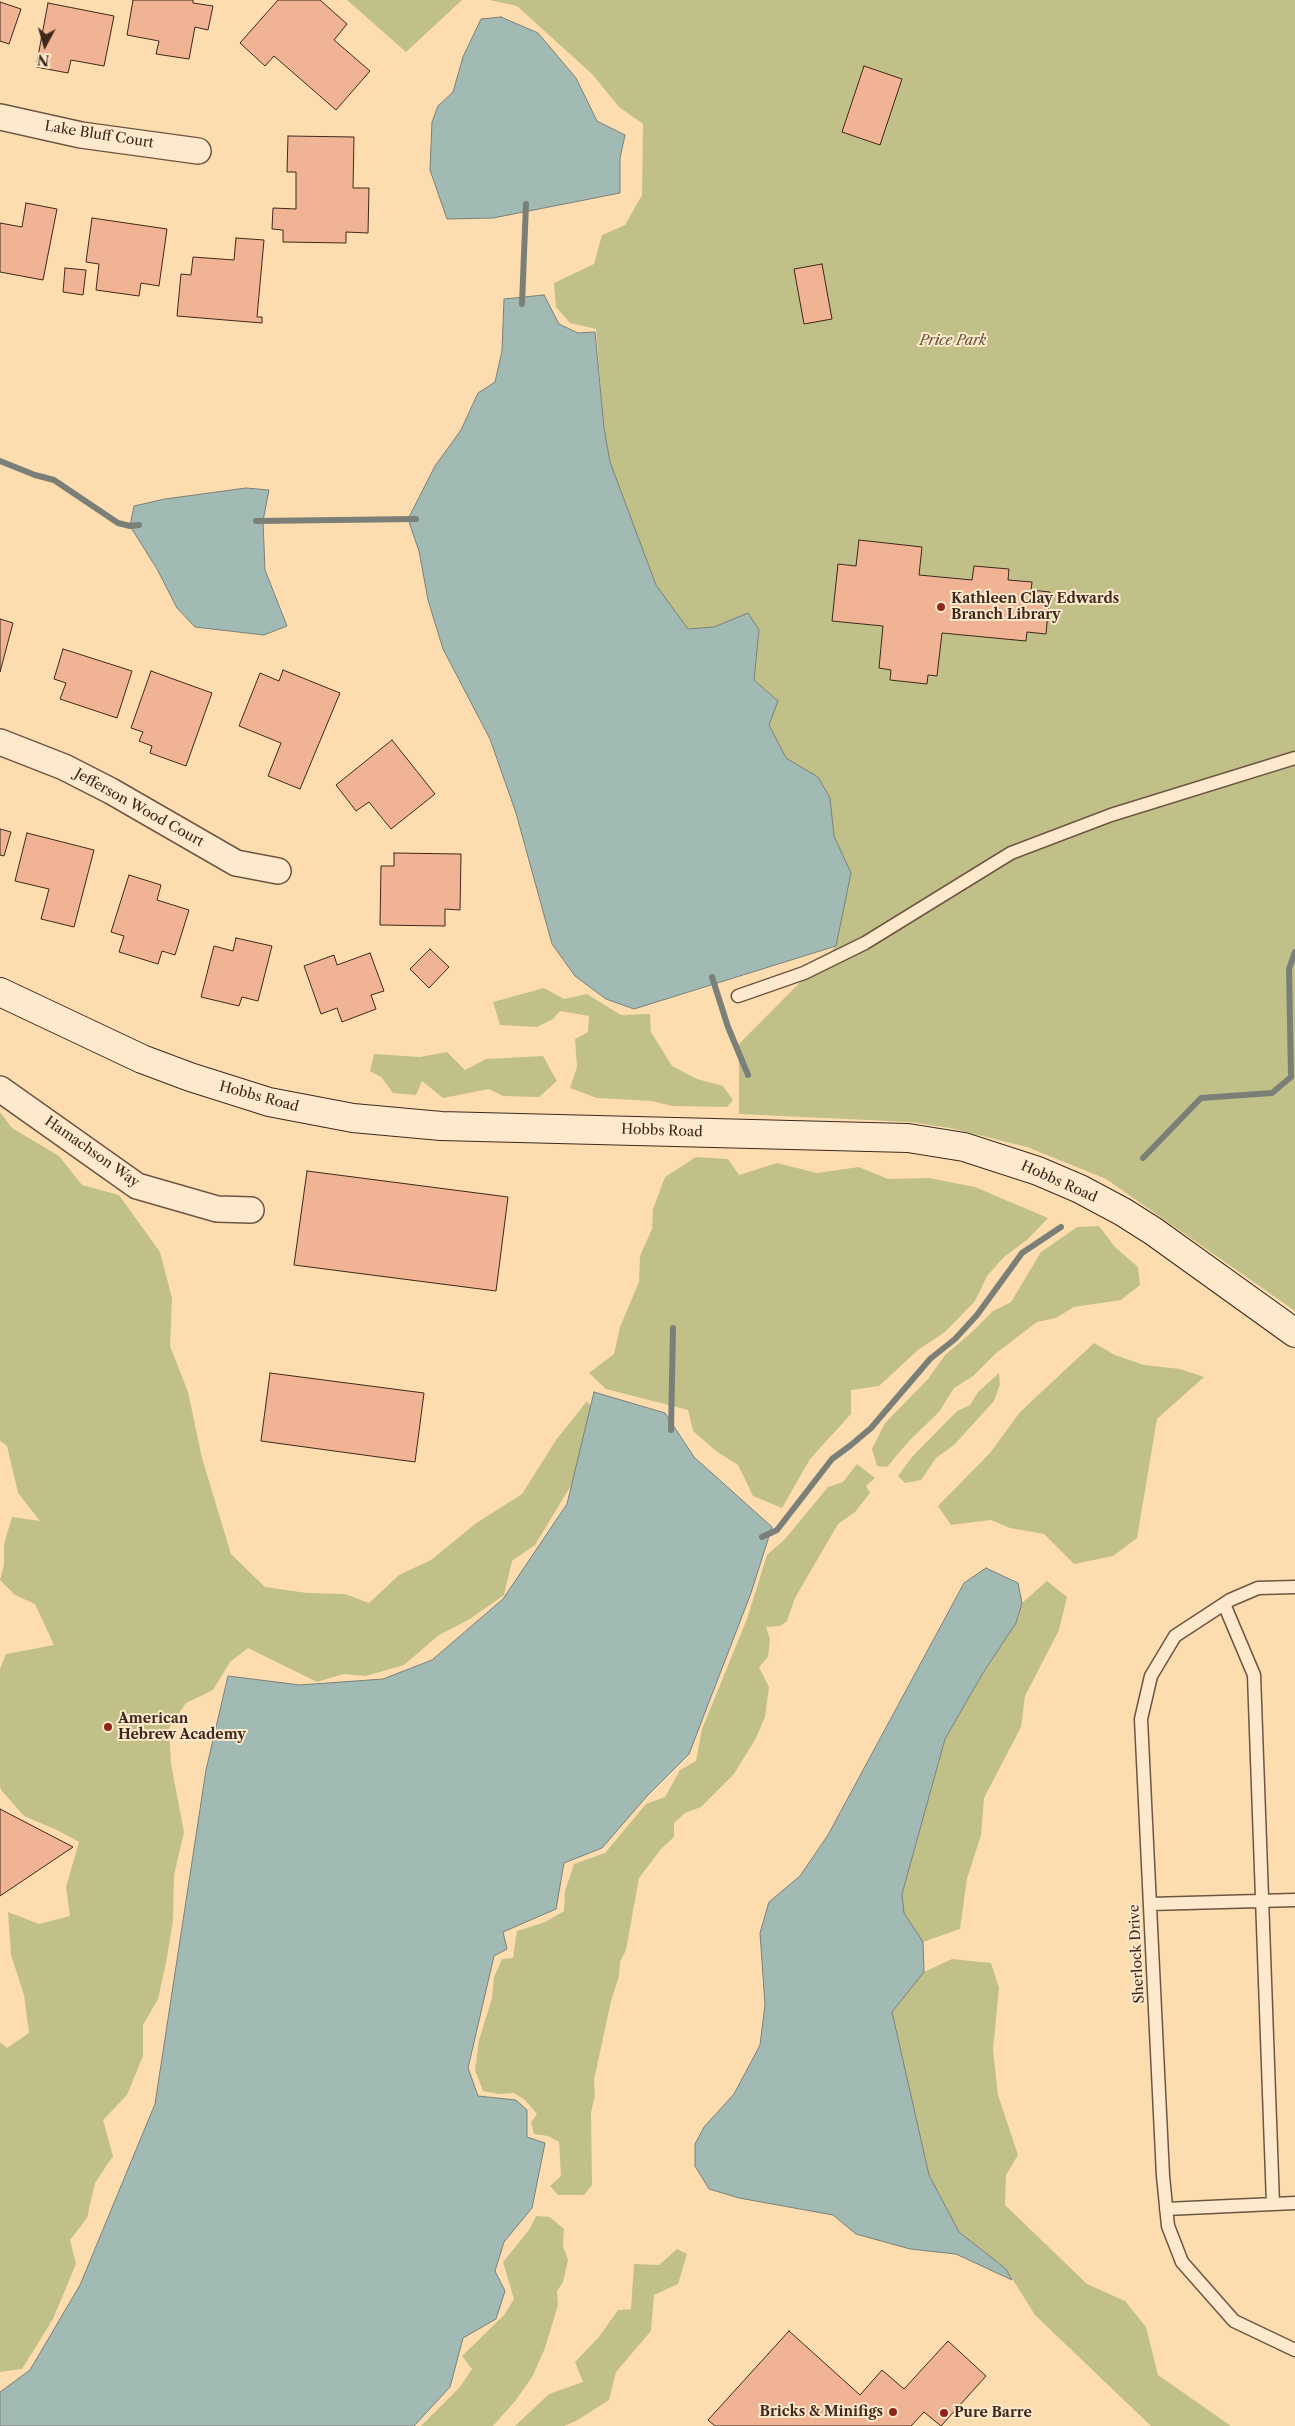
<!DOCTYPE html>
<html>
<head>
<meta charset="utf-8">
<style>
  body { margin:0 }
  #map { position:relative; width:1295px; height:2426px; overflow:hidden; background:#fdddb0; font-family:"Libre Caslon Text",serif }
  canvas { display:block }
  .north { position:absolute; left:20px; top:20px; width:50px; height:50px; -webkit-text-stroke:4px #fee9cc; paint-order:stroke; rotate:186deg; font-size:14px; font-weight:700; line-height:20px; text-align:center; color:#3e281d }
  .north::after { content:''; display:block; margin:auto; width:18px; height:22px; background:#3e281d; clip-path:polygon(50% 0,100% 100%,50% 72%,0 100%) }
</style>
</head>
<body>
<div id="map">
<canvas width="1295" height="2426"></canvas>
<div class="north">N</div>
</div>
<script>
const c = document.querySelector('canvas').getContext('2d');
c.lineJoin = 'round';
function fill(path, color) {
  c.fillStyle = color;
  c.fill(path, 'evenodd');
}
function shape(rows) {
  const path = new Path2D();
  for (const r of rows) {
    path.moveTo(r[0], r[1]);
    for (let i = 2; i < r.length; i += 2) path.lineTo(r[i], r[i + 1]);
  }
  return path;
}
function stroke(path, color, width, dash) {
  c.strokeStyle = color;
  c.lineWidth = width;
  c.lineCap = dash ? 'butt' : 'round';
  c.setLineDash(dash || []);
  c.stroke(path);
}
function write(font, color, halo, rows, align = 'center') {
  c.font = font + ' "Libre Caslon Text",serif';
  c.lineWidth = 4;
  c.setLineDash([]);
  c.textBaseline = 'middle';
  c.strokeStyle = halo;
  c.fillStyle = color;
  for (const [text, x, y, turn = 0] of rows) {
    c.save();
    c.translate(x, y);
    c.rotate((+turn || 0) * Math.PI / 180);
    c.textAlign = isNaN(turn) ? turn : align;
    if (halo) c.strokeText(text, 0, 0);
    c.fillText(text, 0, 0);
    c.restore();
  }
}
const green = shape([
  [347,0,462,0,406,52],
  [490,0,1295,0,1295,1311,1106,1179,1027,1147,950,1128,910,1122,739,1114,739,1044,836,946,851,873,834,836,830,798,818,777,786,758,769,725,778,701,754,680,759,630,748,613,714,627,687,629,656,585,610,462,604,428,596,329,570,323,556,307,554,283,594,264,602,235,625,225,642,195,643,124,619,107,592,74,517,6],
  [544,988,564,999,587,994,621,1015,650,1014,651,1032,672,1066,697,1079,723,1086,733,1100,727,1107,672,1106,652,1101,597,1098,570,1088,577,1067,575,1039,588,1032,589,1016,560,1011,553,1019,537,1027,500,1025,493,1002],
  [447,1052,465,1070,486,1059,543,1056,557,1081,539,1097,503,1096,489,1089,443,1098,422,1081,416,1095,393,1093,381,1077,370,1071,374,1054,420,1057],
  [0,1112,12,1128,59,1156,82,1185,119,1195,160,1252,172,1298,170,1346,188,1392,202,1458,231,1554,265,1587,307,1593,345,1594,369,1603,399,1575,431,1560,475,1524,522,1494,556,1440,587,1401,607,1426,535,1545,512,1561,504,1595,470,1619,439,1635,404,1665,366,1676,343,1674,317,1682,248,1648,230,1662,213,1690,186,1703,169,1728,171,1764,184,1832,174,1876,173,1920,166,1963,158,1999,143,2025,143,2056,127,2095,103,2120,113,2156,95,2183,87,2218,70,2240,76,2264,53,2319,22,2369,0,2372,0,2042,7,2048,29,2033,24,1995,11,1955,8,1912,39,1924,70,1916,66,1887,79,1842,59,1831,24,1816,1,1790,0,1785,0,1669,6,1654,54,1645,35,1604,15,1595,0,1580,4,1565,4,1544,12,1517,40,1521,18,1493,7,1446,0,1441],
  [696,1157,728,1159,739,1175,777,1163,817,1173,859,1167,888,1179,929,1178,975,1187,1048,1218,1028,1239,1004,1257,987,1276,975,1301,945,1332,918,1350,879,1386,851,1390,851,1414,810,1459,782,1508,753,1496,738,1465,716,1451,693,1431,688,1410,606,1389,589,1373,614,1354,620,1327,639,1282,640,1256,652,1229,653,1209,665,1177],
  [1099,1226,1115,1247,1138,1267,1140,1285,1121,1300,1074,1307,1056,1318,1037,1322,995,1354,973,1376,954,1388,939,1412,909,1441,887,1467,877,1466,872,1449,885,1423,928,1379,945,1355,971,1333,993,1311,1011,1302,1041,1252,1077,1227],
  [1094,1343,1115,1355,1144,1365,1180,1369,1204,1377,1157,1419,1137,1538,1113,1556,1074,1564,1044,1534,1010,1528,991,1520,951,1525,938,1506,990,1453,1020,1412],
  [999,1373,1000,1384,994,1401,954,1445,936,1458,921,1480,905,1483,898,1476,912,1457,957,1411,970,1405,978,1392],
  [857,1464,875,1478,866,1486,870,1493,855,1512,838,1524,795,1598,787,1621,780,1626,766,1627,770,1639,768,1657,759,1667,769,1687,765,1717,756,1738,734,1774,701,1807,685,1813,674,1823,674,1837,661,1849,639,1878,626,1950,620,1962,619,1976,611,2001,594,2080,595,2095,591,2113,592,2185,584,2195,558,2195,550,2186,561,2176,559,2142,548,2136,534,2134,531,2122,537,2114,525,2100,514,2093,499,2094,483,2091,475,2070,479,2040,492,1998,494,1977,502,1959,513,1958,517,1931,545,1922,564,1911,565,1891,574,1864,605,1853,646,1804,665,1797,680,1770,696,1761,702,1729,747,1619,767,1555,785,1539,828,1487,843,1482],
  [1047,1581,1067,1597,1059,1630,1025,1696,1021,1727,984,1798,981,1835,967,1879,960,1929,923,1942,903,1912,902,1894,945,1739,983,1673,1016,1623,1022,1603],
  [952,1959,991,1963,999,1988,993,2050,998,2095,1018,2155,1006,2175,1005,2205,1087,2284,1125,2301,1146,2327,1158,2375,1231,2426,1151,2426,1035,2315,1006,2269,959,2232,929,2175,892,2012,924,1972],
  [536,2216,550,2217,564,2229,563,2246,568,2260,563,2282,557,2291,558,2305,545,2348,532,2377,516,2400,493,2426,421,2426,460,2387,472,2369,462,2356,504,2315,514,2299,503,2262,529,2230],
  [677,2249,687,2254,678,2284,654,2295,651,2331,616,2372,609,2400,576,2421,564,2426,515,2426,549,2394,583,2382,575,2362,598,2338,618,2310,631,2309,634,2264,659,2265]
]);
const water = shape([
  [501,17,538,33,576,78,597,121,625,135,620,158,620,193,493,218,447,219,430,170,432,122,438,106,453,92,463,57,481,19,501,17],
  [544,295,559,324,578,333,595,332,604,428,610,462,656,585,688,629,714,627,748,613,759,630,754,680,778,701,769,725,786,758,818,777,830,798,834,836,851,873,836,946,634,1009,606,999,575,976,552,944,516,813,490,739,443,649,428,600,419,551,408,519,435,466,461,430,478,393,495,382,502,351,504,299,544,295],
  [246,488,269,490,263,521,265,570,287,626,264,635,195,627,177,608,157,569,130,526,134,506,165,499,246,488],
  [594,1392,665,1413,694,1457,772,1527,751,1593,689,1754,647,1796,602,1848,564,1863,556,1909,503,1932,507,1949,494,1956,468,2068,478,2096,516,2100,527,2110,527,2137,545,2143,532,2208,504,2242,495,2271,505,2291,496,2319,463,2338,450,2387,414,2426,0,2426,0,2392,30,2370,80,2285,155,2104,206,1770,228,1676,300,1685,383,1679,432,1660,503,1599,567,1504,594,1392],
  [986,1568,1018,1583,1022,1603,1016,1623,983,1673,945,1739,902,1894,904,1913,923,1942,924,1972,892,2012,929,2175,959,2232,1006,2269,1012,2280,956,2254,910,2249,856,2234,833,2215,739,2198,709,2189,695,2166,695,2144,704,2127,734,2094,760,2045,765,2005,760,1933,769,1902,800,1876,828,1835,964,1583,986,1568]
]);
const stream = shape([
  [522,304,526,204],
  [0,461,35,475,54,480,118,523,130,526,139,525],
  [256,521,416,519],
  [712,977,728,1027,748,1075],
  [1143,1158,1201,1098,1272,1093,1291,1077,1289,969,1295,952],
  [671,1430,673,1328],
  [762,1537,777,1530,832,1459,851,1445,871,1428,930,1359,955,1339,977,1315,1022,1253,1061,1227]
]);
const building = shape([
  [133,0,193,0,193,3,213,6,208,30,195,27,189,59,156,54,159,41,127,35,133,0],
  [278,0,320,0,347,24,334,40,370,71,336,110,274,56,265,66,240,43,278,0],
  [0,2,21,9,9,44,0,41,0,2],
  [48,3,114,16,104,66,71,60,68,73,36,67,48,3],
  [864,66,902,79,880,145,842,132,864,66],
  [288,136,354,137,353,188,369,188,368,233,346,232,346,243,283,242,283,230,272,229,273,208,296,209,296,172,287,172,288,136],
  [26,203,57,209,43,280,0,272,0,223,22,227,26,203],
  [92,218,167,229,159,286,141,283,139,296,96,290,99,264,86,262,92,218],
  [236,238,264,240,257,317,262,317,262,323,177,316,181,274,191,275,193,257,234,260,236,238],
  [822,264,832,319,804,324,794,269,822,264],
  [65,268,86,270,83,295,63,292,65,268],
  [859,540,922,547,919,575,972,580,974,566,1009,569,1008,580,1032,582,1031,590,1050,592,1046,634,1027,632,1026,641,942,633,937,676,928,675,927,684,890,680,891,670,879,668,883,626,832,621,838,564,856,566,859,540],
  [0,619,13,623,0,672,0,619],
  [63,649,132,671,117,718,60,699,66,683,54,679,63,649],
  [283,670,340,693,300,789,268,776,281,743,239,726,260,673,279,681,283,670],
  [151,671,212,693,186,766,150,753,152,746,139,741,143,732,131,728,151,671],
  [392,740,435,794,391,829,369,802,356,811,336,785,392,740],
  [0,829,11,832,4,856,0,855,0,829],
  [27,833,94,850,74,927,41,919,49,889,15,881,27,833],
  [394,853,461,854,460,910,445,909,445,926,380,925,381,866,394,866,394,853],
  [129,875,161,885,157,900,189,910,175,955,162,951,158,964,119,952,124,936,111,932,129,875],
  [236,938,272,946,258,1001,242,997,239,1006,201,997,214,946,233,951,236,938],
  [430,949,449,967,429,988,410,969,430,949],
  [370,953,384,991,371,995,376,1009,342,1022,337,1008,321,1014,304,966,334,955,337,965,370,953],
  [307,1171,508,1197,496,1291,294,1265,307,1171],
  [270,1373,424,1393,415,1462,261,1441,270,1373],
  [0,1809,73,1847,0,1896,0,1809],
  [789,2331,860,2395,882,2370,904,2389,948,2341,986,2376,941,2426,924,2412,911,2426,715,2426,708,2420,789,2331]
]);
const lane = shape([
  [738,996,804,973,865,943,1011,853,1111,815,1295,758],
  [1295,1587,1258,1588,1230,1600,1175,1636,1151,1676,1141,1719,1163,2176,1168,2226,1182,2262,1234,2321,1295,2350],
  [1224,1604,1254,1675,1273,2204],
  [1150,1904,1295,1900],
  [1166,2209,1295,2203]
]);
const street = shape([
  [0,117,81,135,198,151],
  [0,742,64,767,111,791,236,863,278,871],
  [0,1089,137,1186,217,1209,251,1210]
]);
const secondary = shape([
  [0,992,142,1059,190,1077,269,1102,353,1118,441,1126,908,1138,964,1147,1038,1171,1080,1189,1123,1212,1153,1231,1295,1333]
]);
const markers = [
  [941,607,5,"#8f2418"],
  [108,1727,5,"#8f2418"],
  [893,2412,5,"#8f2418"],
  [944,2413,5,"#8f2418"]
];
const streetNames = [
  ["Lake Bluff Court",99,135,9],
  ["Jefferson Wood Court",139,808,29],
  ["Hobbs Road",259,1097,15],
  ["Hobbs Road",662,1131,2],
  ["Hamachson Way",92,1152,35],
  ["Hobbs Road",1059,1182,24],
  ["Sherlock Drive",1137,1954,-93]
];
const parkNames = [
  ["Price Park",953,341]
];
const poiNames = [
  ["Kathleen Clay Edwards",951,599],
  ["Branch Library",951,615],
  ["American",118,1719],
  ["Hebrew Academy",118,1735],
  ["Bricks & Minifigs",883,2412,"right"],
  ["Pure Barre",954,2413]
];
fill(green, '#c2c089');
fill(water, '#a2bab4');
stroke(water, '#7a8078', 1);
stroke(stream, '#7a8078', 6);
fill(building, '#f0b393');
stroke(building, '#3e281d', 1);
stroke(lane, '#6e5542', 15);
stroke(street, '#6e5542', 28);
stroke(secondary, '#3e281d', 30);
stroke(lane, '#fee9cc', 12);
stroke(street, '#fee9cc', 25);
stroke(secondary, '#fee9cc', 28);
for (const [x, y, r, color] of markers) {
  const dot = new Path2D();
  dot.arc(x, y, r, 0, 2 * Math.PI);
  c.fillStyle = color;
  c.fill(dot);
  stroke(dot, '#fee9cc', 2);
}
write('14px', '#3e281d', '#fee9cc', streetNames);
write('italic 14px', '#5f4e38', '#fee9cc', parkNames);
write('bold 14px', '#3e281d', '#fee9cc', poiNames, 'left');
</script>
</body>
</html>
